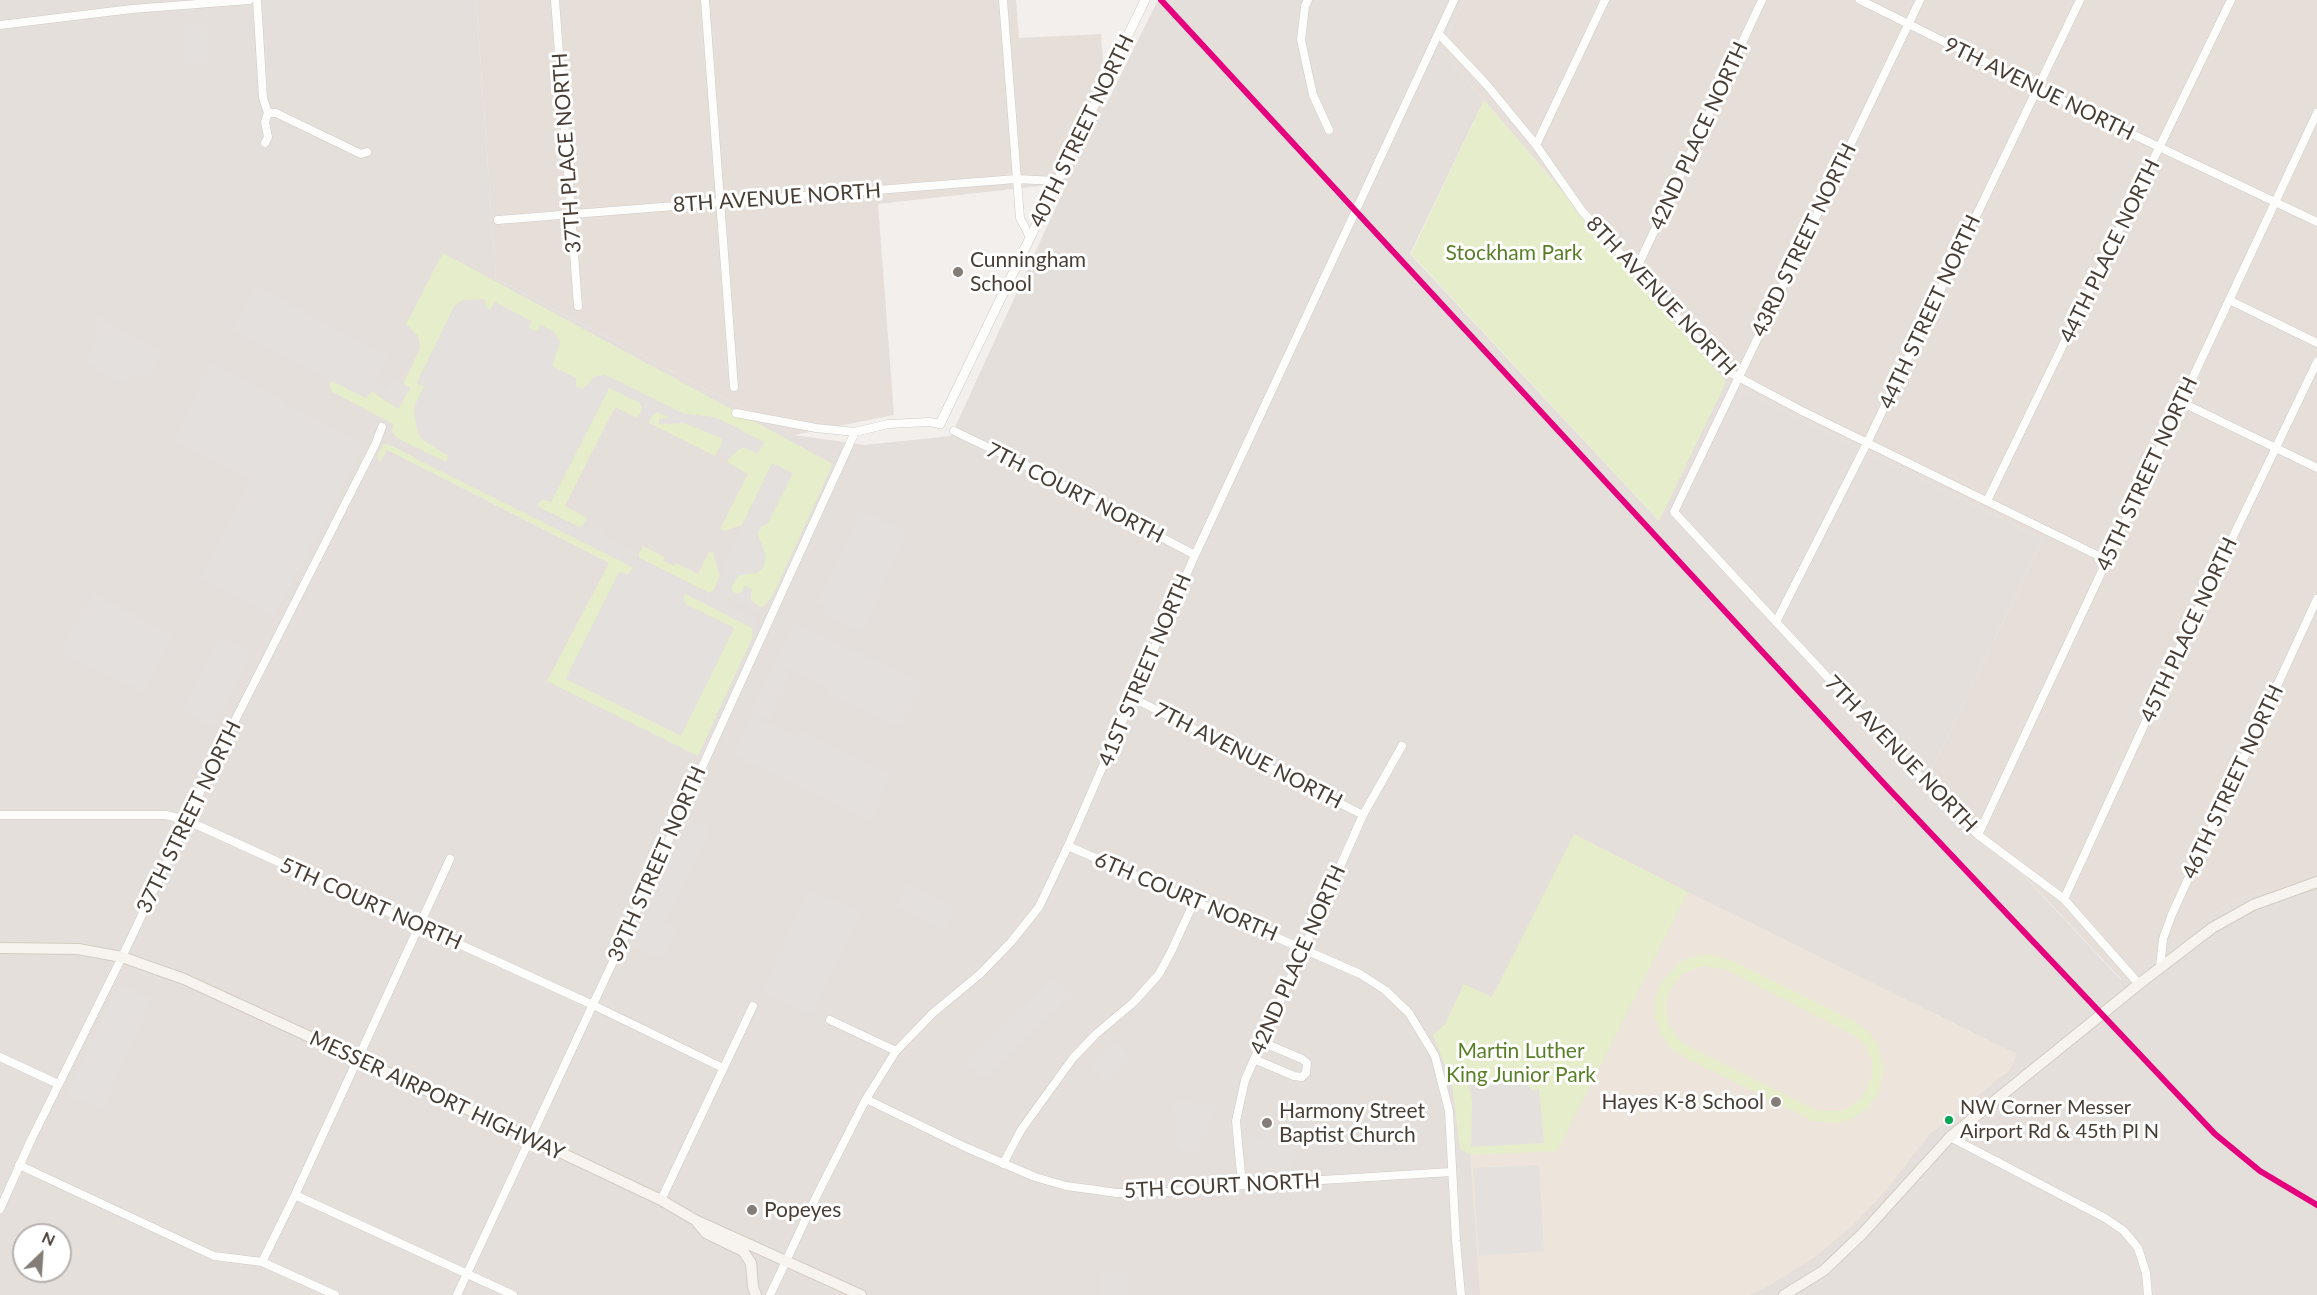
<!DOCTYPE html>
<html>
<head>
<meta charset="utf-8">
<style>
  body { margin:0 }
  #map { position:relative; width:2317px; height:1295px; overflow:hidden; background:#f2efec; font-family:Lato,sans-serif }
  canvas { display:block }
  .north { position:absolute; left:12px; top:1223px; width:60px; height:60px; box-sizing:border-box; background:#fff; border:2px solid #b6b2af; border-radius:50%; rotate:25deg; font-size:16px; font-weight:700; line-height:24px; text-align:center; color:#493e36 }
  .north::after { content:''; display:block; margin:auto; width:21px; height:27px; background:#847c76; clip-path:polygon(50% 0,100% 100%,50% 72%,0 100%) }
</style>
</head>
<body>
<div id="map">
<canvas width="2317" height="1295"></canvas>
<div class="north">N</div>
</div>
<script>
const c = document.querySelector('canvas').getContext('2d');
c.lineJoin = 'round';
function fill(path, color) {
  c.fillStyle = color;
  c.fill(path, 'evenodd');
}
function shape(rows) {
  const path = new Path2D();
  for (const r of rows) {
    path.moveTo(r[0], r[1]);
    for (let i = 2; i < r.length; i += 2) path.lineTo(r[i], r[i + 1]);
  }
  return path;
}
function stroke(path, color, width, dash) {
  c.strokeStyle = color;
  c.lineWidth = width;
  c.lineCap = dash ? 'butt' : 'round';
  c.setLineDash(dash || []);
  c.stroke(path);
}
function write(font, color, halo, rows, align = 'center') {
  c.font = font + ' Lato,sans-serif';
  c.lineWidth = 6;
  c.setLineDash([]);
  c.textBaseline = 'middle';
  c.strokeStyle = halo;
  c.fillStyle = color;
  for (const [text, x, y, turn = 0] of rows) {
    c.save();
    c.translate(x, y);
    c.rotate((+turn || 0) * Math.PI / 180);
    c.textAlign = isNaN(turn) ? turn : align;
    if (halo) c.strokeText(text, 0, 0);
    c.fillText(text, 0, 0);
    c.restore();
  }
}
const residential = shape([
  [476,0,1016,0,1019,38,1101,34,1106,106,1067,183,878,204,894,415,794,435,496,279],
  [1464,0,2317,0,2317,879,2235,899,2122,980,1929,774,2043,539,1726,382,1441,50]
]);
const industrial = shape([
  [0,0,476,0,496,279,794,435,865,445,951,436,1067,183,1158,0,1464,0,1441,50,1484,100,1410,254,1658,520,1726,382,2043,539,1929,774,2121,980,2235,899,2317,879,2317,1295,0,1295],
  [24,1235,60,1235,60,1271,24,1271]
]);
const education = shape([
  [1688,892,2017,1054,2010,1070,1930,1134,1883,1194,1852,1226,1815,1257,1765,1288,1749,1295,1480,1295,1470,1155,1557,1150]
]);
const green = shape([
  [1484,100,1726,382,1659,521,1411,254],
  [443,253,833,464,773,595,764,606,761,607,751,601,750,594,752,590,745,586,741,593,736,594,732,591,731,588,738,575,756,573,762,569,764,550,757,534,761,526,767,524,772,464,742,525,724,531,720,529,748,474,727,462,729,458,742,447,758,453,740,429,713,417,684,414,605,375,594,377,584,389,576,387,575,378,552,366,560,342,554,332,541,325,537,332,528,328,531,321,495,303,490,310,463,300,455,305,417,383,424,386,414,410,417,430,423,440,447,455,449,459,446,462,397,438,392,432,393,424,331,391,329,382,334,382,366,398,372,391,398,409,410,388,403,384,420,348,418,336,406,324],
  [609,387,639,402,643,409,637,418,615,407,565,506,587,518,583,525,579,527,537,506,541,499,551,502],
  [658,412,669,417,659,424,685,423,721,438,723,442,715,456,649,423,651,415],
  [384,444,388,444,633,567,628,575,620,572,566,679,681,735,734,628,685,604,683,598,685,593,752,628,752,638,698,756,547,681,609,563,387,450,380,462,377,456],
  [643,546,664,557,663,561,674,566,676,563,698,574,709,552,713,553,720,576,713,591,709,593,640,558,638,555],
  [1574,834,1688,892,1557,1151,1470,1155,1460,1149,1452,1083,1433,1035,1445,1024,1464,984,1492,997],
  [1708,954,1733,961,1854,1021,1868,1031,1878,1045,1884,1070,1878,1094,1868,1108,1854,1118,1838,1123,1813,1121,1684,1057,1670,1047,1660,1033,1655,1017,1655,1000,1660,984,1676,965,1692,957],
  [1704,966,1727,970,1855,1036,1866,1047,1872,1062,1872,1078,1861,1099,1841,1111,1818,1111,1682,1043,1668,1024,1666,1001,1672,986,1682,974]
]);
const parking = shape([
  [204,22,207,62,187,64,183,23],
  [257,287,389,358,375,382,386,389,392,378,410,388,398,409,374,392,370,392,366,398,233,330],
  [485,299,486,307,490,310,495,302,531,321,529,328,537,332,540,325,554,332,560,342,552,366,576,378,576,387,584,389,594,377,608,376,684,414,716,418,764,442,758,453,742,447,729,458,717,452,723,442,721,438,684,423,659,424,659,419,668,418,668,416,656,412,649,419,640,414,643,408,641,403,609,388,551,502,543,499,538,503,538,508,540,511,576,529,588,529,591,524,605,532,604,539,607,538,637,553,637,558,641,561,713,596,724,578,723,566,772,463,793,473,768,523,761,526,757,534,766,556,764,566,756,573,738,575,731,587,732,591,736,594,741,593,745,586,752,590,750,600,761,607,759,612,729,598,724,600,726,603,756,619,752,628,686,594,684,596,683,601,688,606,734,628,681,736,566,679,619,572,628,575,633,567,415,458,419,450,443,462,448,460,447,455,423,440,418,433,414,407,424,386,417,383,455,305,465,300],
  [93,314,160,352,147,380,132,373,125,384,86,363,99,334],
  [211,363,363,444,274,616,200,578,253,480,175,440],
  [861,511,906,532,862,631,822,613,826,606,819,602],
  [93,594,172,635,143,692,61,652],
  [794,623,922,683,900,727,827,693,829,688,785,668,782,672,789,675,769,718,763,716,761,720,800,739,802,733,891,774,870,820,733,755],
  [220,637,250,652,213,727,183,711],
  [687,819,709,829,665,923,676,929,660,959,631,944],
  [907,884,954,908,952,915,943,929,896,907],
  [809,890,860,912,812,1014,762,993],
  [1053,977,1072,994,984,1081,966,1061],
  [119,984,151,999,101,1110,67,1094],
  [1115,1041,1131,1057,1107,1081,1091,1065],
  [1520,1079,1527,1083,1531,1090,1539,1089,1544,1143,1471,1147,1472,1101,1469,1085],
  [1174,1101,1218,1105,1194,1155,1177,1149],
  [1266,1134,1291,1145,1299,1138,1304,1140,1287,1171,1251,1170,1248,1136,1255,1135,1263,1139],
  [1539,1165,1544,1251,1479,1256,1473,1168],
  [1103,1271,1128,1273,1128,1295,1103,1295]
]);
const minor = shape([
  [257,0,263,98,268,113,265,122,268,137,265,143],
  [555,0,578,306],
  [705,0,734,387],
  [1003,0,1020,218,1030,237],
  [1308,0,1305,6,1301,40,1313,95,1329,130],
  [1860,0,2098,118,2317,222],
  [1920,0,1674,512,1923,780,1978,835,2064,899,2139,984],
  [0,25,132,9,249,0],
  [1439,34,1486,84,1536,145,1582,211,1725,370,1802,411,2107,560],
  [268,113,276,113,361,154,367,152],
  [1536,145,1605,0],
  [498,220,1016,179,1057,181],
  [1635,272,1762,0],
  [2229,300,2317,343],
  [2181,402,2317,468],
  [736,413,816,428,855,432,888,424,929,422,940,424],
  [954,431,1021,463,1195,555],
  [1987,501,2231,0],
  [1776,622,1867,443,2080,0],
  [1133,698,1363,815],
  [0,815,166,815,186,820,593,1005,723,1068],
  [1978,835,2317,113],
  [1068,846,1360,974,1385,990,1409,1013,1435,1056,1449,1111,1456,1241,1461,1295],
  [2064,899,2180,647,2317,362],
  [2160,968,2163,939,2172,914,2317,599],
  [830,1020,896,1051],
  [0,1057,58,1084],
  [1254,1059,1294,1076,1302,1077,1306,1073,1307,1063,1302,1059,1262,1042],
  [866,1099,965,1147,1035,1177,1066,1186,1096,1190,1116,1193,1171,1192,1242,1185,1451,1172],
  [1950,1137,2105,1218,2124,1231,2138,1248,2146,1273,2148,1295],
  [1003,1164,1021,1130,1073,1058,1096,1034,1134,1002,1159,974,1171,952,1194,902],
  [19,1165,214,1256,262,1262,335,1295],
  [1242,1185,1236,1121,1245,1080,1363,815,1402,746],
  [295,1195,513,1295],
  [661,1200,753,1006],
  [0,1209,31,1140,122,957,221,748,375,445,382,427],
  [262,1262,295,1195,450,859],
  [457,1295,625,936,855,432],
  [770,1295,818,1193,866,1099,896,1051,933,1013,980,974,1011,942,1039,907,1068,846,1195,555,1454,0]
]);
const tertiary = shape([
  [940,424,1145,0]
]);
const secondary = shape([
  [0,948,78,949,122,957,184,979,530,1138,661,1200,695,1220,861,1295],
  [697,1222,706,1233,743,1251,751,1263,753,1287,756,1295],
  [1784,1295,1823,1271,1863,1233,1950,1137,2139,984,2212,928,2253,905,2317,882]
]);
const rail1 = shape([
  [1161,0,1889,789,2215,1134,2260,1171,2317,1205]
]);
const markers = [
  [958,272,6,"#847c76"],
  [1776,1102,6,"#847c76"],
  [1949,1120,5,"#00a651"],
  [1267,1123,6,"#847c76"],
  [752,1210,6,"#847c76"]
];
const busNames = [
  ["NW Corner Messer",1960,1108],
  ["Airport Rd & 45th Pl N",1960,1132]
];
const streetNames = [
  ["9TH AVENUE NORTH",2039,89,26],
  ["40TH STREET NORTH",1082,131,-64],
  ["42ND PLACE NORTH",1699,136,-65],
  ["37TH PLACE NORTH",567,153,-94],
  ["8TH AVENUE NORTH",777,198,-4],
  ["43RD STREET NORTH",1804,240,-64],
  ["44TH PLACE NORTH",2110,251,-64],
  ["8TH AVENUE NORTH",1661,296,47],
  ["44TH STREET NORTH",1930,312,-65],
  ["45TH STREET NORTH",2147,474,-65],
  ["7TH COURT NORTH",1075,493,27],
  ["45TH PLACE NORTH",2189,630,-65],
  ["41ST STREET NORTH",1145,670,-67],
  ["7TH AVENUE NORTH",1901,754,46],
  ["7TH AVENUE NORTH",1248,756,27],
  ["46TH STREET NORTH",2233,782,-65],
  ["37TH STREET NORTH",189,817,-64],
  ["39TH STREET NORTH",657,864,-66],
  ["6TH COURT NORTH",1186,897,23],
  ["5TH COURT NORTH",371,904,24],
  ["42ND PLACE NORTH",1298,960,-66],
  ["MESSER AIRPORT HIGHWAY",437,1096,25],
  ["5TH COURT NORTH",1222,1186,-3]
];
const parkNames = [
  ["Stockham Park",1514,253],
  ["Martin Luther",1521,1051],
  ["King Junior Park",1521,1075]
];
const poiNames = [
  ["Cunningham",970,260],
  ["School",970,284],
  ["Hayes K-8 School",1764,1102,"right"],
  ["Harmony Street",1279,1111],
  ["Baptist Church",1279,1135],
  ["Popeyes",764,1210]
];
fill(residential, '#e6dfd9');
fill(industrial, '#e5dfdb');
fill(education, '#ede4db');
fill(green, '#e6edcb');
fill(parking, '#e4e0dd');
stroke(minor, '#cfcbc7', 9);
stroke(tertiary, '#cfcbc7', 10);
stroke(secondary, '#d3ccc3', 12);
stroke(minor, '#fdfdfc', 8);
stroke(tertiary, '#fdfdfc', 9);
stroke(secondary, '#f7f3ef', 10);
stroke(rail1, '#e5007d', 6);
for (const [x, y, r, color] of markers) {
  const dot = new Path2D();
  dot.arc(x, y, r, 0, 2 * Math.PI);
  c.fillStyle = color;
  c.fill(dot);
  stroke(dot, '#fff', 2);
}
write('20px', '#493e36', '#fff', busNames, 'left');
write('21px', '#493e36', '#fff', streetNames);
write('21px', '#597f26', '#fff', parkNames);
write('21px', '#493e36', '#fff', poiNames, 'left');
</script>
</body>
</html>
